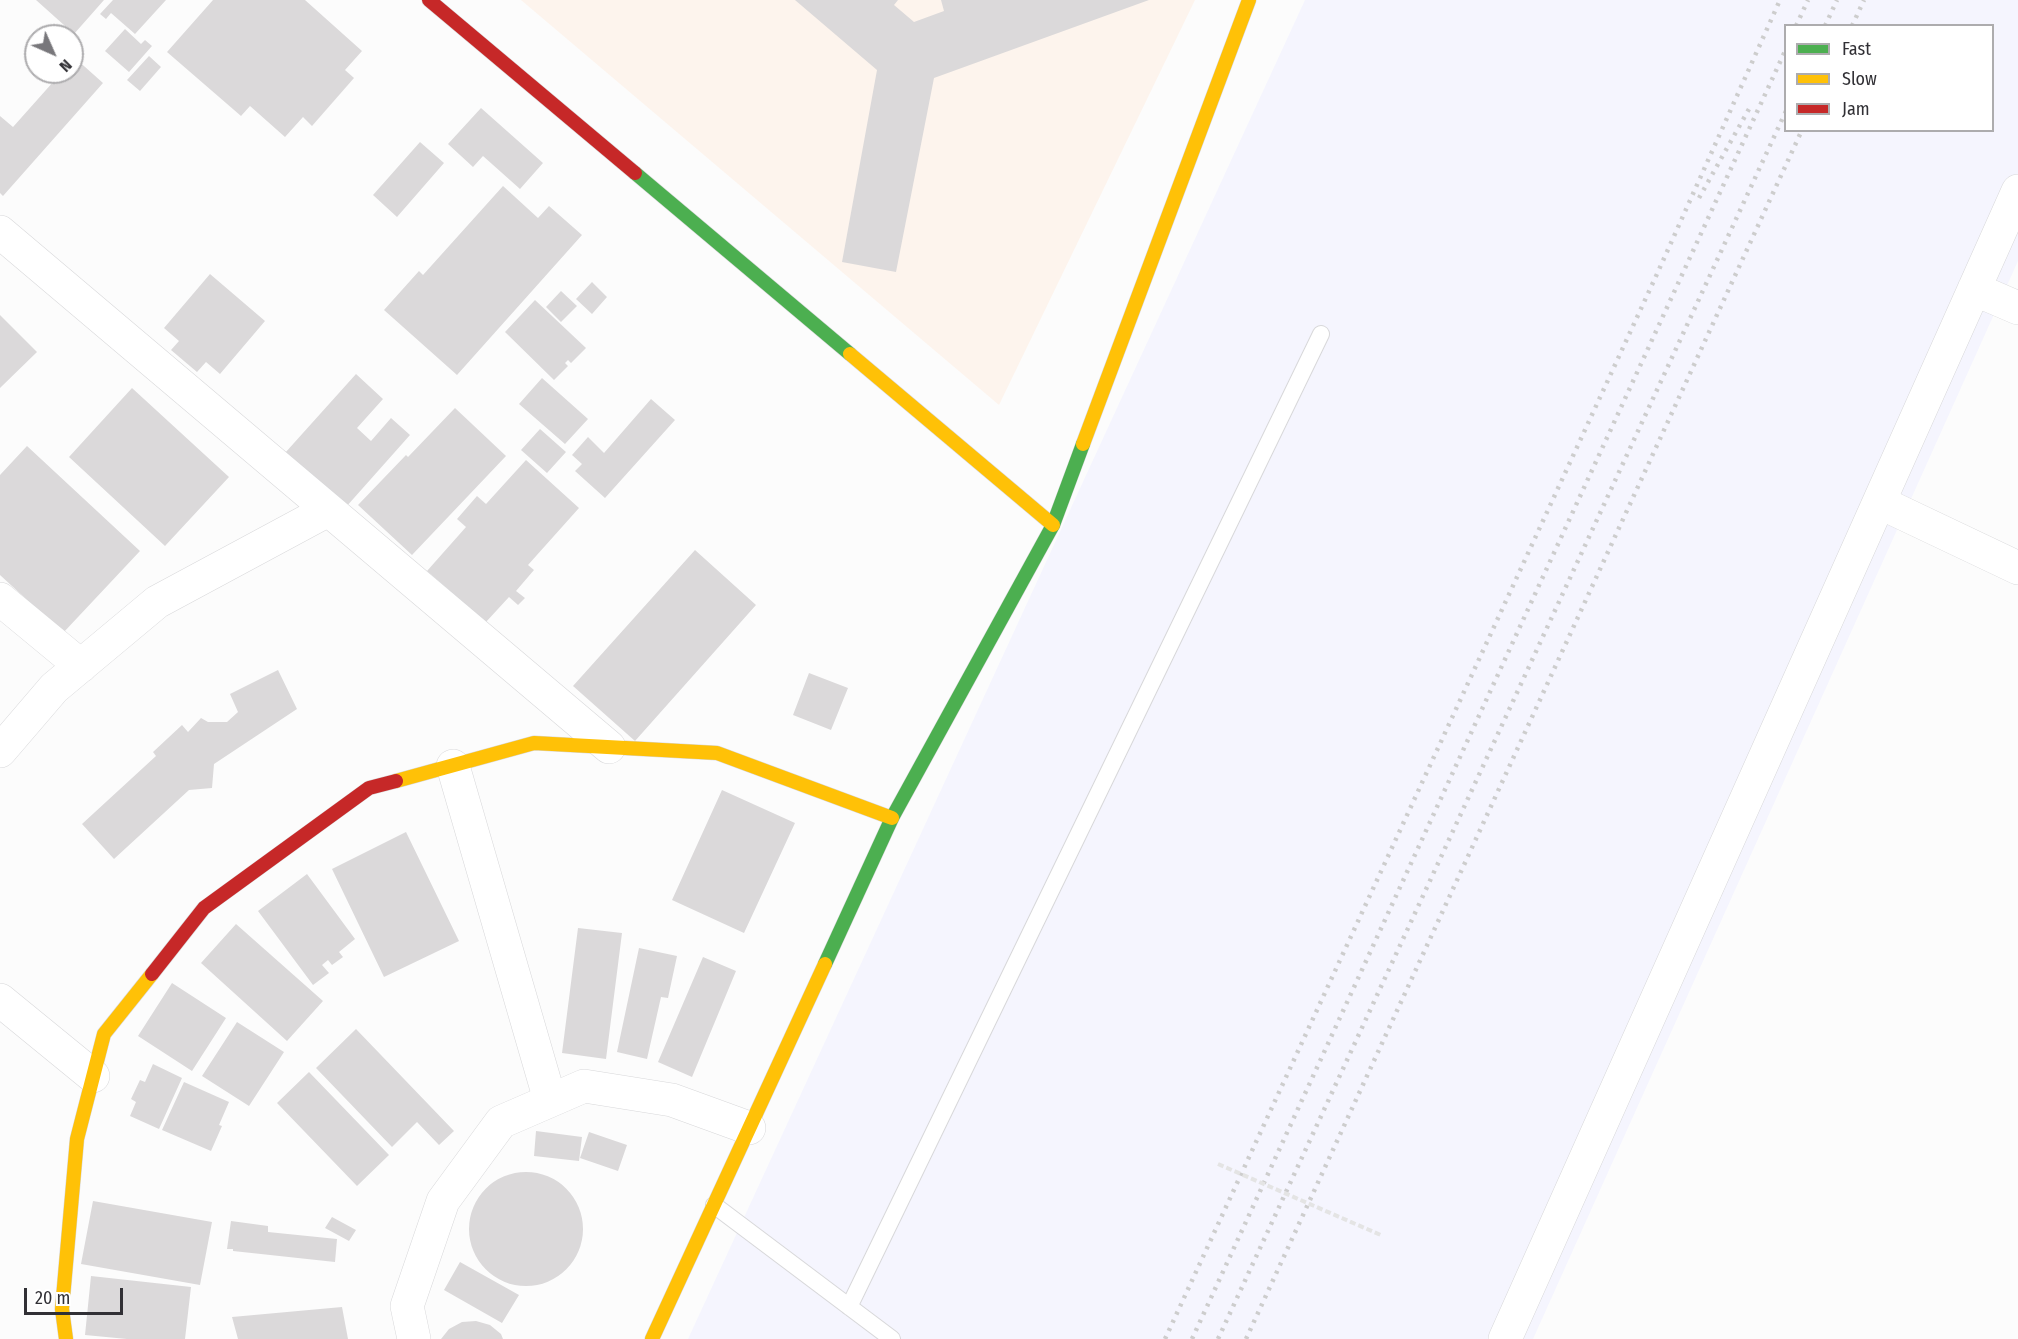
<!DOCTYPE html>
<html>
<head>
<meta charset="utf-8">
<style>
  body { margin:0 }
  #map { position:relative; width:2018px; height:1339px; overflow:hidden; background:#fcfcfc; font-family:"Fira Sans Condensed",sans-serif }
  canvas { display:block }
  .legend { position:absolute; left:1784px; top:24px; width:210px; height:108px; box-sizing:border-box; background:#fff; border:2px solid #adacae; margin:0; padding:8px 10px; list-style:none; font-size:18px; color:#313035 }
  .legend li { display:flex; align-items:center; gap:12px; height:30px }
  .legend b { width:30px; border:2px solid #adacae }
  .north { position:absolute; left:24px; top:24px; width:60px; height:60px; box-sizing:border-box; background:#fff; border:2px solid #adacae; border-radius:50%; rotate:135deg; font-size:16px; font-weight:700; line-height:24px; text-align:center; color:#313035 }
  .north::after { content:''; display:block; margin:auto; width:21px; height:27px; background:#78777b; clip-path:polygon(50% 0,100% 100%,50% 72%,0 100%) }
  .scale { position:absolute; left:24px; top:1288px; width:99px; height:27px; box-sizing:border-box; border:3px solid #313035; border-top:0; padding-left:8px; font-size:18px; line-height:21px; white-space:nowrap; color:#313035; -webkit-text-stroke:4px #fff; paint-order:stroke }
</style>
</head>
<body>
<div id="map">
<canvas width="2018" height="1339"></canvas>
<ul class="legend">
<li><b style="height:8px;background:#4caf50"></b>Fast</li>
<li><b style="height:8px;background:#ffc107"></b>Slow</li>
<li><b style="height:8px;background:#c62828"></b>Jam</li>
</ul>
<div class="north">N</div>
<div class="scale">20 m</div>
</div>
<script>
const c = document.querySelector('canvas').getContext('2d');
c.lineJoin = 'round';
function fill(path, color) {
  c.fillStyle = color;
  c.fill(path, 'evenodd');
}
function shape(rows) {
  const path = new Path2D();
  for (const r of rows) {
    if (r.length === 3) {
      path.moveTo(r[0] + r[2], r[1]);
      path.arc(r[0], r[1], r[2], 0, 2 * Math.PI);
      continue;
    }
    path.moveTo(r[0], r[1]);
    for (let i = 2; i < r.length; i += 2) path.lineTo(r[i], r[i + 1]);
  }
  return path;
}
function stroke(path, color, width, dash) {
  c.strokeStyle = color;
  c.lineWidth = width;
  c.lineCap = dash ? 'butt' : 'round';
  c.setLineDash(dash || []);
  c.stroke(path);
}
const built = shape([
  [1305,0,2018,0,2018,261,1533,1339,688,1339],
  [1786,26,1992,26,1992,130,1786,130]
]);
const education = shape([
  [521,0,1195,0,999,405]
]);
const building = shape([
  [36,0,104,0,74,34],
  [113,0,166,0,135,34,111,13,106,19,100,14],
  [213,0,305,0,362,51,345,70,354,78,312,126,303,117,285,137,250,106,241,116,167,52],
  [795,0,898,0,894,5,914,22,944,11,941,0,1149,0,934,78,896,272,842,262,877,70],
  [125,29,141,44,145,40,152,46,129,72,105,51],
  [149,56,161,67,140,91,127,80],
  [75,58,103,83,3,196,0,193,0,116,13,127,62,72,72,72,72,61],
  [481,108,543,163,520,189,483,156,473,167,448,144],
  [420,142,444,163,397,217,373,195],
  [503,186,538,218,549,206,582,235,457,375,384,310,419,271,423,275],
  [210,274,265,321,220,374,206,362,197,372,171,350,179,341,164,328],
  [592,282,607,297,592,314,576,299],
  [561,291,577,306,561,322,546,307],
  [535,300,586,348,571,363,568,360,565,363,568,366,554,380,505,332],
  [0,315,37,352,0,388],
  [356,374,383,399,357,428,371,441,391,418,410,435,346,507,285,453],
  [542,378,588,419,565,444,519,404],
  [132,388,229,477,165,546,69,457],
  [651,399,675,420,605,498,575,471,582,464,572,455,588,437,604,453],
  [455,408,506,456,412,555,358,505,406,455,408,457],
  [540,429,566,452,547,473,521,450],
  [27,446,140,551,63,633,0,575,0,475],
  [526,460,579,508,528,565,534,570,516,591,525,598,518,605,509,597,486,622,427,571,466,527,457,519,477,496,486,504],
  [695,550,756,605,635,741,573,686],
  [278,670,297,709,214,764,212,788,189,790,114,859,82,824,156,756,153,752,182,725,188,732,201,718,208,722,227,722,238,712,230,694],
  [809,673,848,688,831,730,793,715],
  [722,790,795,823,744,933,672,900],
  [406,832,459,941,384,977,332,869],
  [307,874,355,939,339,952,343,957,332,965,328,960,322,965,329,973,313,985,258,911],
  [236,924,323,1001,287,1041,201,963],
  [578,928,622,933,606,1059,562,1053],
  [639,948,677,956,668,998,661,997,647,1059,617,1052],
  [703,957,736,971,692,1077,658,1062],
  [172,983,226,1018,192,1071,138,1036],
  [237,1022,284,1052,249,1106,202,1076],
  [356,1029,454,1131,439,1145,417,1122,392,1147,316,1068],
  [153,1064,182,1078,159,1129,130,1116,136,1102,131,1099,140,1080,145,1082],
  [309,1072,389,1155,357,1186,277,1103],
  [184,1082,229,1102,219,1125,222,1126,211,1151,162,1130],
  [536,1131,582,1137,579,1161,534,1156],
  [589,1132,627,1145,618,1171,580,1158],
  [526,1229,57],
  [93,1201,212,1222,200,1285,81,1264],
  [332,1217,356,1230,349,1241,325,1228],
  [231,1221,268,1226,268,1232,337,1239,335,1262,233,1251,233,1249,227,1249],
  [460,1262,519,1295,502,1323,444,1290],
  [91,1276,191,1287,185,1339,127,1339,85,1335],
  [342,1307,348,1339,238,1339,232,1317],
  [476,1321,490,1325,501,1334,503,1339,441,1339,449,1329,462,1322]
]);
const lane = shape([
  [714,1205,892,1339],
  [849,1307,1321,334]
]);
const street = shape([
  [0,232,609,747],
  [1974,289,2018,308],
  [1879,502,2018,568],
  [0,599,81,666],
  [0,751,54,688,157,602,328,510],
  [453,766,550,1100],
  [0,1000,93,1076],
  [414,1339,407,1306,443,1201,501,1122,584,1086,672,1100,749,1128],
  [1505,1339,2018,191]
]);
const fast = shape([
  [635,173,850,354],
  [825,964,892,818,1053,525,1083,444]
]);
const slow = shape([
  [850,354,1053,525],
  [1083,444,1249,0],
  [396,781,534,743,717,753,892,818],
  [66,1339,62,1309,77,1139,104,1034,152,974],
  [652,1339,825,964]
]);
const jam = shape([
  [429,0,635,173],
  [152,974,204,908,369,788,396,781]
]);
const rail = shape([
  [1796,26,1808,0],
  [1825,26,1837,0],
  [1852,26,1864,0],
  [1699,198,1749,109],
  [1165,1339,1657,274,1780,0],
  [1192,1339,1786,49],
  [1218,1339,1786,111],
  [1246,1339,1802,130]
]);
const pathBridge = shape([
  [1218,1164,1383,1236]
]);
fill(built, '#f5f5fe');
fill(education, '#fdf4ed');
fill(building, '#dbd9da');
stroke(lane, '#d8d8da', 18);
stroke(street, '#d8d8da', 34);
stroke(fast, '#d8d8da', 15);
stroke(slow, '#d8d8da', 15);
stroke(jam, '#d8d8da', 15);
stroke(lane, '#fff', 16);
stroke(street, '#fff', 33);
stroke(fast, '#4caf50', 14);
stroke(slow, '#ffc107', 14);
stroke(jam, '#c62828', 14);
stroke(rail, '#cdcdcd', 4.5, [3, 6]);
stroke(pathBridge, '#e4e4e4', 4, [6, 3]);
</script>
</body>
</html>
